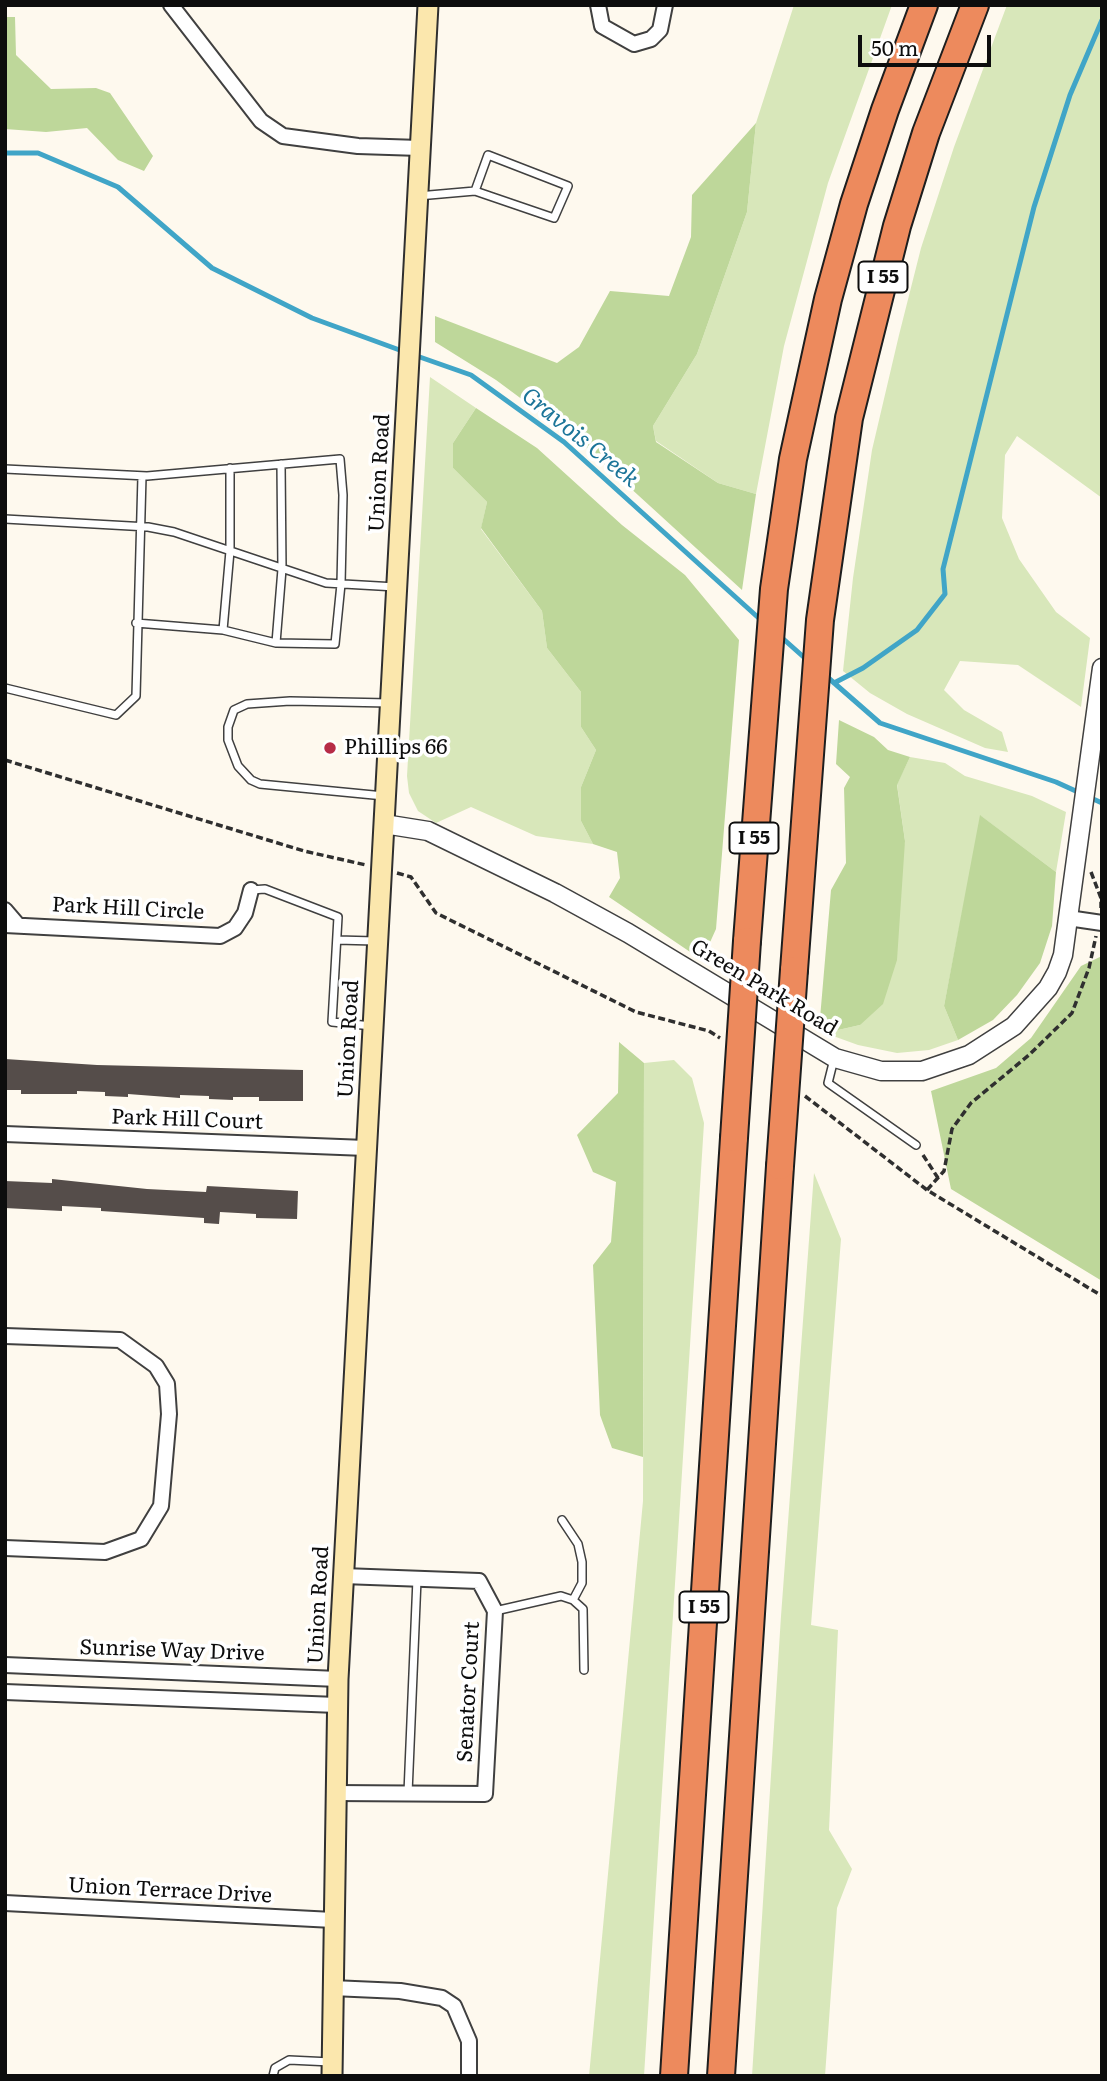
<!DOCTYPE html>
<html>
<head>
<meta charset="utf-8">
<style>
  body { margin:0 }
  #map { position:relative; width:1107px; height:2081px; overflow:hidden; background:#fef9ee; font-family:Literata,serif }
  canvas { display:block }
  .frame { position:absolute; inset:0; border:7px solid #0d0d0d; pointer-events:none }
  .scale { position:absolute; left:858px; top:35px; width:133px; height:32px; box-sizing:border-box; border:4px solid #0d0d0d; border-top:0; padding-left:9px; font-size:21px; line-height:24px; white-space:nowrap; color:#0d0d0d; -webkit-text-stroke:5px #fff; paint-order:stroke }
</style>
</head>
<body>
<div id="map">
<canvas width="1107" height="2081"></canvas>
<div class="frame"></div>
<div class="scale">50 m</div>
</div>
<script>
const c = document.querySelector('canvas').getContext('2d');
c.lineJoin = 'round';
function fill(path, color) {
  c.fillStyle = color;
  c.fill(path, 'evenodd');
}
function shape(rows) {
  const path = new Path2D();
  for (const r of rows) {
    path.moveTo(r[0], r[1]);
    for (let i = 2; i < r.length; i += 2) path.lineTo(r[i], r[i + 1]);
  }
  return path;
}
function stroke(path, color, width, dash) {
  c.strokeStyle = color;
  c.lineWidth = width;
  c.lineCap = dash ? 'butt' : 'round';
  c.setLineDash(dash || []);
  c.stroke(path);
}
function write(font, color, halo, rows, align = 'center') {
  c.font = font + ' Literata,serif';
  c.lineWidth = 7;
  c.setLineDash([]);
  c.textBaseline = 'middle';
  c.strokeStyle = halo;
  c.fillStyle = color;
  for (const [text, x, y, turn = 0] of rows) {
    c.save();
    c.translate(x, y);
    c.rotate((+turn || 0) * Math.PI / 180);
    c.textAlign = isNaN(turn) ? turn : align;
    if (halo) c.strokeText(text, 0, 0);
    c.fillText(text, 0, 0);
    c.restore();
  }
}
const green = shape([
  [794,5,892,5,828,183,784,346,756,494,718,483,656,441,653,426,697,354,747,212,756,123],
  [1007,5,1102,5,1102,498,1017,436,1005,455,1002,518,1019,559,1056,612,1090,638,1081,707,1018,665,960,661,944,690,964,710,1002,732,1008,752,985,748,907,714,870,693,843,671,853,578,872,450,899,335,921,248,954,147],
  [430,377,476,408,453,443,453,468,487,502,481,529,542,611,547,648,581,692,581,727,596,750,581,787,581,821,593,844,536,836,471,807,436,823,418,811,409,793,407,776],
  [910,757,945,763,965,776,1032,796,1066,812,1056,872,981,816,944,1006,958,1040,929,1050,897,1053,858,1045,825,1033,860,1025,905,841,897,784],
  [674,1060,692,1078,704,1123,644,2076,589,2076,643,1501,644,1063],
  [814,1173,841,1239,811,1625,838,1630,829,1830,852,1869,837,1908,825,2076,752,2076,781,1616]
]);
const forest = shape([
  [5,17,15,17,16,55,51,89,96,88,110,93,153,156,144,171,118,160,87,128,46,132,5,129],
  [756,123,747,212,697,354,653,426,656,442,718,483,756,494,742,590,581,443,496,380,435,342,435,316,557,363,579,347,610,291,669,296,691,237,692,195],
  [476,408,537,448,622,525,685,575,739,640,716,929,702,960,609,897,620,878,617,852,593,844,581,821,581,787,596,750,581,727,581,692,547,648,542,611,481,528,487,502,453,468,453,443],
  [839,720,874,737,888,750,910,757,897,785,905,841,897,960,883,1004,860,1025,825,1033,819,1030,831,890,846,863,844,788,850,777,836,764],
  [980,815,1056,872,1052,926,1040,963,1017,995,993,1020,958,1040,944,1006],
  [1102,956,1102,1281,951,1189,931,1091,996,1068,1031,1038,1081,966],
  [619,1042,644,1063,643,1457,612,1448,600,1415,593,1265,611,1242,616,1182,593,1172,577,1135,618,1093]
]);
const stream = shape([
  [5,153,38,153,118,187,212,268,312,318,405,352],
  [414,355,471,375,564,442,762,621],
  [780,636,807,660],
  [825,675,880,723,1056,782,1102,803],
  [834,683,863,668,917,630,945,594,943,569,1034,207,1070,95,1102,20]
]);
const building = shape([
  [5,1059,97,1065,303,1070,303,1101,259,1101,259,1097,233,1097,233,1100,209,1099,209,1096,180,1095,180,1098,128,1094,128,1097,105,1096,105,1092,77,1091,77,1094,21,1094,21,1090,5,1090],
  [52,1179,147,1189,206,1192,207,1186,298,1191,297,1219,256,1218,256,1214,220,1212,219,1224,204,1223,204,1218,101,1211,101,1208,62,1206,62,1211,5,1208,5,1181,52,1183]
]);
const path = shape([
  [5,760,304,851,366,865],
  [1091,872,1101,898,1101,908],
  [397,873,411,877,436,913,636,1012,709,1031,720,1038],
  [805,1096,927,1190,1102,1296],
  [923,1155,938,1178],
  [927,1190,944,1171,952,1129,971,1103,1029,1055,1072,1013,1089,968,1096,936]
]);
const service = shape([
  [418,196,475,191,488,155,568,186,554,218,475,191],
  [5,469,147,476,340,459,343,495,341,584,335,644,276,643,223,630,136,623],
  [5,519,148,527,174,532,326,583,396,587],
  [223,630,230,551,230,468],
  [276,643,282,569,281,464],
  [5,688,116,715,136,696,142,476],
  [384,796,260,784,251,780,238,766,228,740,228,727,234,710,247,704,290,701,389,703],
  [251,890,265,889,338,917,332,1022,372,1026],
  [337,940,375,941],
  [834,1059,828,1083,916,1145],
  [562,1520,578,1544,582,1562,582,1583,573,1600],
  [495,1611,561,1596,573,1600,583,1609,584,1670],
  [408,1793,417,1579],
  [273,2076,275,2068,289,2060,331,2062]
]);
const minor = shape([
  [171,5,261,121,283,136,358,146,420,148],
  [598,5,602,26,634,44,651,39,660,30,665,5],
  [5,910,17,924],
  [1068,918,1102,923],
  [5,925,220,936,235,928,245,913,251,890],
  [5,1134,366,1148],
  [5,1336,120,1340,156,1366,167,1384,169,1414,161,1506,141,1539,105,1552,5,1548],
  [5,1665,338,1679],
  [5,1692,337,1705],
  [334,1793,485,1794,495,1611,479,1581,343,1576],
  [5,1903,333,1920],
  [332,1988,400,1991,442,1998,454,2006,469,2041,469,2076]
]);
const tertiary = shape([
  [384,824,428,831,555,893,628,933,835,1058,881,1071,922,1071,969,1055,1014,1026,1048,988,1057,972,1063,955,1102,668]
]);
const secondary = shape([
  [332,2076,338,1679,428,5]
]);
const motorway = shape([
  [747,941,774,589,793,459,828,299,854,204,885,110,924,5],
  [794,970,820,620,849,418,897,226,926,133,975,5],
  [674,2076,734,1138],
  [721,2076,780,1166]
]);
const motorwayBridge = shape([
  [734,1138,747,941],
  [780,1166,794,970]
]);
const markers = [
  [330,748,7,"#b72c47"]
];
const shields = [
  [883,277,49],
  [754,838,49],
  [704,1607,49]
];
const shieldNames = [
  ["I 55",883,277],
  ["I 55",754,838],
  ["I 55",704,1607]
];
const streetNames = [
  ["Union Road",380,473,-87],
  ["Park Hill Circle",128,909,3],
  ["Green Park Road",764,988,31],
  ["Union Road",349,1039,-87],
  ["Park Hill Court",187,1120,2],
  ["Union Road",319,1605,-87],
  ["Sunrise Way Drive",172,1651,2],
  ["Senator Court",469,1692,-87],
  ["Union Terrace Drive",170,1891,3]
];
const poiNames = [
  ["Phillips 66",344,748]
];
const waterNames = [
  ["Gravois Creek",580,438,39]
];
fill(green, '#d8e7ba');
fill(forest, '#bed79a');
stroke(stream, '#40a5c7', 5);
fill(building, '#554d4a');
stroke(service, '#404040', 10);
stroke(minor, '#404040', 18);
stroke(tertiary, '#404040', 21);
stroke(secondary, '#2f2f2f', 23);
stroke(motorway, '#1e1e1e', 30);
stroke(path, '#2f2f2f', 3.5, [7, 3.5]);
stroke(service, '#fff', 7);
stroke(minor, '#fff', 14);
stroke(tertiary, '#fff', 18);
stroke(secondary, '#fbe7ad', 19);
stroke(motorway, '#ed8a5d', 26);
stroke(motorwayBridge, '#1e1e1e', 30, []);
stroke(motorwayBridge, '#ed8a5d', 26);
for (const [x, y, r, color] of markers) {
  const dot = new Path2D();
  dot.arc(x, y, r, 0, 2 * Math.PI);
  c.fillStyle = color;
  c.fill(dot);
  stroke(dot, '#fff', 2.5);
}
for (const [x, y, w] of shields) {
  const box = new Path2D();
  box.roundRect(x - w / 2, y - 15.5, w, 31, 5);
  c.fillStyle = '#fff';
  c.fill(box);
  stroke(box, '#0d0d0d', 2);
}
write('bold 19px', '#0d0d0d', null, shieldNames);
write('21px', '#0d0d0d', '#fff', streetNames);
write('21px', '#0d0d0d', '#fff', poiNames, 'left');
write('italic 23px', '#1c7599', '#fff', waterNames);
</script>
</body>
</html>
